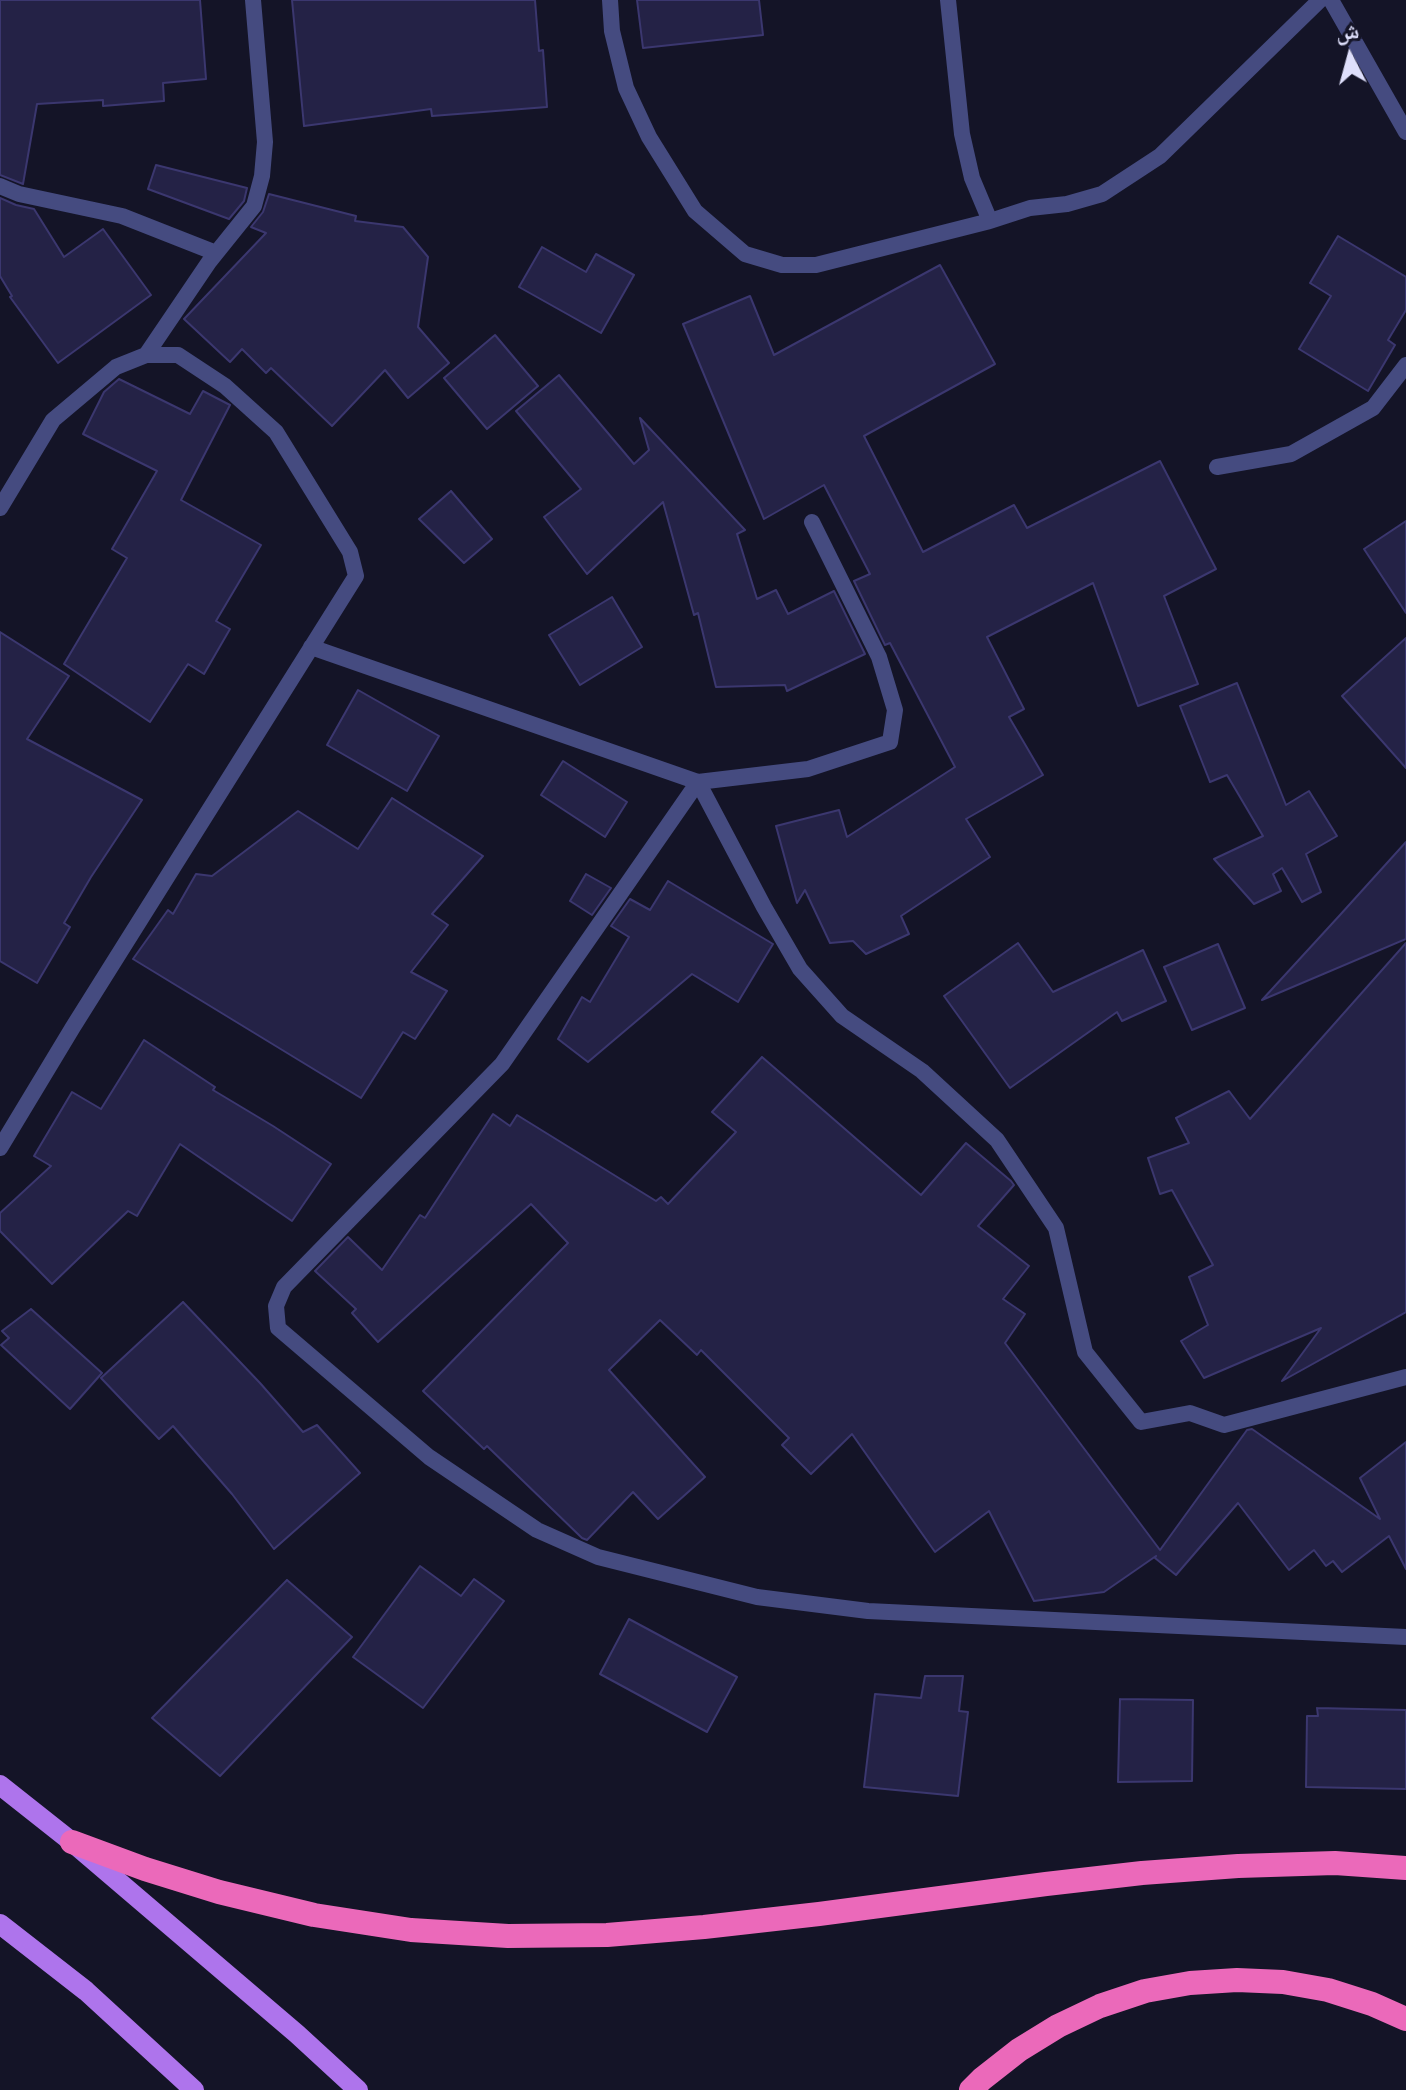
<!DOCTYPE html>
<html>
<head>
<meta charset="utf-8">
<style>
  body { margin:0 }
  #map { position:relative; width:1406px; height:2090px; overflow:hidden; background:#141427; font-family:"DM Sans","Noto Naskh Arabic",sans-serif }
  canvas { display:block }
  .north { position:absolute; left:1310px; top:16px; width:80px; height:80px; -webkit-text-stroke:6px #141427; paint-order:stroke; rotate:354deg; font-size:22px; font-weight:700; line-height:32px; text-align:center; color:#dedffb }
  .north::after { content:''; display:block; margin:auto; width:28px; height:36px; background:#dedffb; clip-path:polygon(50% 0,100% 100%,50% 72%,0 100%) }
</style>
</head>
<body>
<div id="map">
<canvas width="1406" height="2090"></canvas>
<div class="north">ش</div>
</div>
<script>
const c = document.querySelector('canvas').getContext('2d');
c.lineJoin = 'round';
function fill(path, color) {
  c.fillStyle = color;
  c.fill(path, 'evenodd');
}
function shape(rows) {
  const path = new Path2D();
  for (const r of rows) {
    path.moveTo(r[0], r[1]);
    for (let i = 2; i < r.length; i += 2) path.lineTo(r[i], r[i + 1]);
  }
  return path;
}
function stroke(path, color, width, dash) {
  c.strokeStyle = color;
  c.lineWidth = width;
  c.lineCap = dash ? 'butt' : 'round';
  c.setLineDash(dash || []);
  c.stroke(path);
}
const building = shape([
  [0,0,200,0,206,79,163,83,164,101,103,106,103,100,37,104,23,184,0,175,0,0],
  [292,0,535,0,539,51,543,50,547,107,432,116,431,109,304,126,292,0],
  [637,0,759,0,763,35,643,48,637,0],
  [156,165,247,188,244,201,229,219,148,189,156,165],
  [269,194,356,216,355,221,403,227,428,257,418,327,449,363,408,398,385,370,332,426,271,368,266,373,242,349,230,362,184,319,266,233,251,227,263,212,269,194],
  [0,198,16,205,34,209,64,257,103,229,151,295,58,363,10,297,12,296,0,276,0,198],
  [1338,236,1406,277,1406,310,1388,340,1395,345,1368,391,1299,349,1331,296,1310,283,1338,236],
  [542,247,586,272,596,254,634,275,601,333,519,287,542,247],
  [940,265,995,364,864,436,923,552,1014,505,1027,528,1160,461,1216,569,1164,596,1198,684,1138,706,1093,583,987,637,1024,709,1009,717,1043,775,966,819,990,857,901,916,909,934,866,954,853,941,830,943,805,890,797,903,776,826,839,810,847,837,955,767,890,643,885,645,854,581,870,574,824,485,764,519,683,324,750,296,774,355,940,265],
  [495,335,538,386,487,429,444,378,495,335],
  [559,375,634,464,649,450,640,418,745,530,737,534,757,599,776,590,788,614,834,591,865,654,787,691,785,685,716,687,698,613,694,615,663,502,587,574,544,517,581,489,516,411,559,375],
  [119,379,190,414,203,391,230,405,181,500,261,545,216,621,230,629,204,674,188,664,150,722,64,664,127,558,112,549,157,471,83,434,104,392,119,379],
  [451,491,492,539,464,563,419,519,451,491],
  [1406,521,1406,613,1364,549,1406,521],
  [612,597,642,647,580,685,549,635,612,597],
  [0,632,69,676,27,739,142,800,91,877,64,923,70,927,37,983,0,961,0,632],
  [1406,638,1406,768,1342,696,1406,638],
  [1237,683,1286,805,1309,791,1337,836,1306,854,1321,892,1302,902,1282,868,1273,874,1281,891,1254,904,1214,859,1263,836,1227,775,1210,782,1180,706,1237,683],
  [358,690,439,736,407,791,327,745,358,690],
  [563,761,627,802,605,837,541,795,563,761],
  [392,798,483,856,432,914,448,925,411,972,447,991,415,1039,403,1032,361,1098,133,959,168,910,173,914,196,874,212,876,298,811,358,849,392,798],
  [1406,842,1406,939,1262,1000,1340,915,1406,842],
  [586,874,611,888,592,915,570,901,586,874],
  [668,881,773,944,738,1002,692,974,588,1062,558,1039,582,997,590,1002,629,937,611,926,630,899,650,910,668,881],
  [1018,943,1053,992,1143,950,1166,1001,1122,1021,1117,1012,1010,1088,944,996,1018,943],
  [1406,943,1406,1312,1282,1381,1321,1328,1204,1378,1181,1341,1208,1325,1189,1277,1213,1265,1172,1190,1160,1194,1148,1158,1189,1143,1176,1118,1229,1091,1250,1119,1406,943],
  [1218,944,1245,1008,1192,1030,1164,967,1218,944],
  [144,1040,215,1087,213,1090,273,1126,331,1164,292,1221,180,1144,137,1216,128,1211,52,1284,0,1231,0,1213,51,1166,34,1156,72,1092,101,1109,144,1040],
  [762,1057,921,1195,966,1143,1011,1181,1014,1185,978,1226,1029,1266,1003,1299,1025,1314,1005,1343,1160,1550,1247,1430,1252,1429,1380,1519,1360,1478,1406,1442,1406,1569,1389,1536,1342,1572,1333,1561,1326,1566,1314,1550,1289,1570,1238,1503,1176,1575,1155,1558,1156,1556,1104,1592,1034,1601,989,1511,935,1552,852,1434,811,1474,782,1445,789,1438,701,1350,697,1355,660,1320,609,1370,705,1477,658,1519,633,1492,587,1540,582,1538,487,1446,484,1449,423,1391,568,1243,531,1204,378,1342,352,1313,356,1309,315,1271,348,1237,382,1270,420,1215,425,1218,493,1114,510,1126,517,1115,656,1201,661,1197,668,1204,736,1132,712,1112,762,1057],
  [183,1302,260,1383,303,1432,317,1425,360,1473,274,1549,232,1494,173,1426,159,1439,101,1378,183,1302],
  [31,1309,102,1373,70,1409,1,1345,9,1338,2,1331,31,1309],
  [420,1566,461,1596,474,1579,504,1601,423,1708,353,1657,420,1566],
  [287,1580,352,1637,220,1776,152,1718,287,1580],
  [629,1619,737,1677,707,1732,600,1674,629,1619],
  [925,1676,963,1676,959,1711,968,1712,958,1796,864,1787,875,1694,921,1698,925,1676],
  [1120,1699,1193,1700,1192,1781,1118,1782,1120,1699],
  [1317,1708,1406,1710,1406,1789,1306,1787,1307,1716,1318,1716,1317,1708]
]);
const street = shape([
  [610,0,612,31,626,88,649,137,695,211,745,254,782,265,816,265,990,221],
  [948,0,962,134,972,178,990,221,1030,208,1067,204,1102,194,1160,156,1320,0],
  [1331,0,1406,132],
  [0,186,19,194,122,216,216,253],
  [146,355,209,262,254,206,262,176,265,142,253,0],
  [1217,467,1291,454,1373,408,1406,365],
  [0,508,53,420,116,367,146,355,178,355,225,386,276,432,350,552,356,576,73,1027,0,1148],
  [311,647,698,782,808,769,890,742,895,710,879,657,812,522],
  [1406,1377,1224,1425,1190,1413,1141,1422,1085,1352,1056,1228,997,1140,922,1071,842,1016,800,969,764,907,698,782,502,1064,284,1287,276,1306,278,1328,429,1457,537,1530,598,1557,757,1597,868,1611,1406,1637]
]);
const primary = shape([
  [0,1785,72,1842,297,2034,358,2090],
  [0,1924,86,1991,194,2090]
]);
const highway = shape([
  [72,1842,145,1869,219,1892,314,1915,411,1930,508,1936,607,1935,704,1927,819,1914,1046,1884,1142,1873,1238,1866,1335,1863,1406,1868],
  [971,2090,982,2079,1019,2050,1058,2026,1100,2006,1145,1991,1190,1983,1237,1980,1283,1982,1328,1990,1372,2004,1406,2019]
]);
fill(building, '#242246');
stroke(building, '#3b376f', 2);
stroke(street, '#454b80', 16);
stroke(primary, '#ae74ec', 20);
stroke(highway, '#eb69ba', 24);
</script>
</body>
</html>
